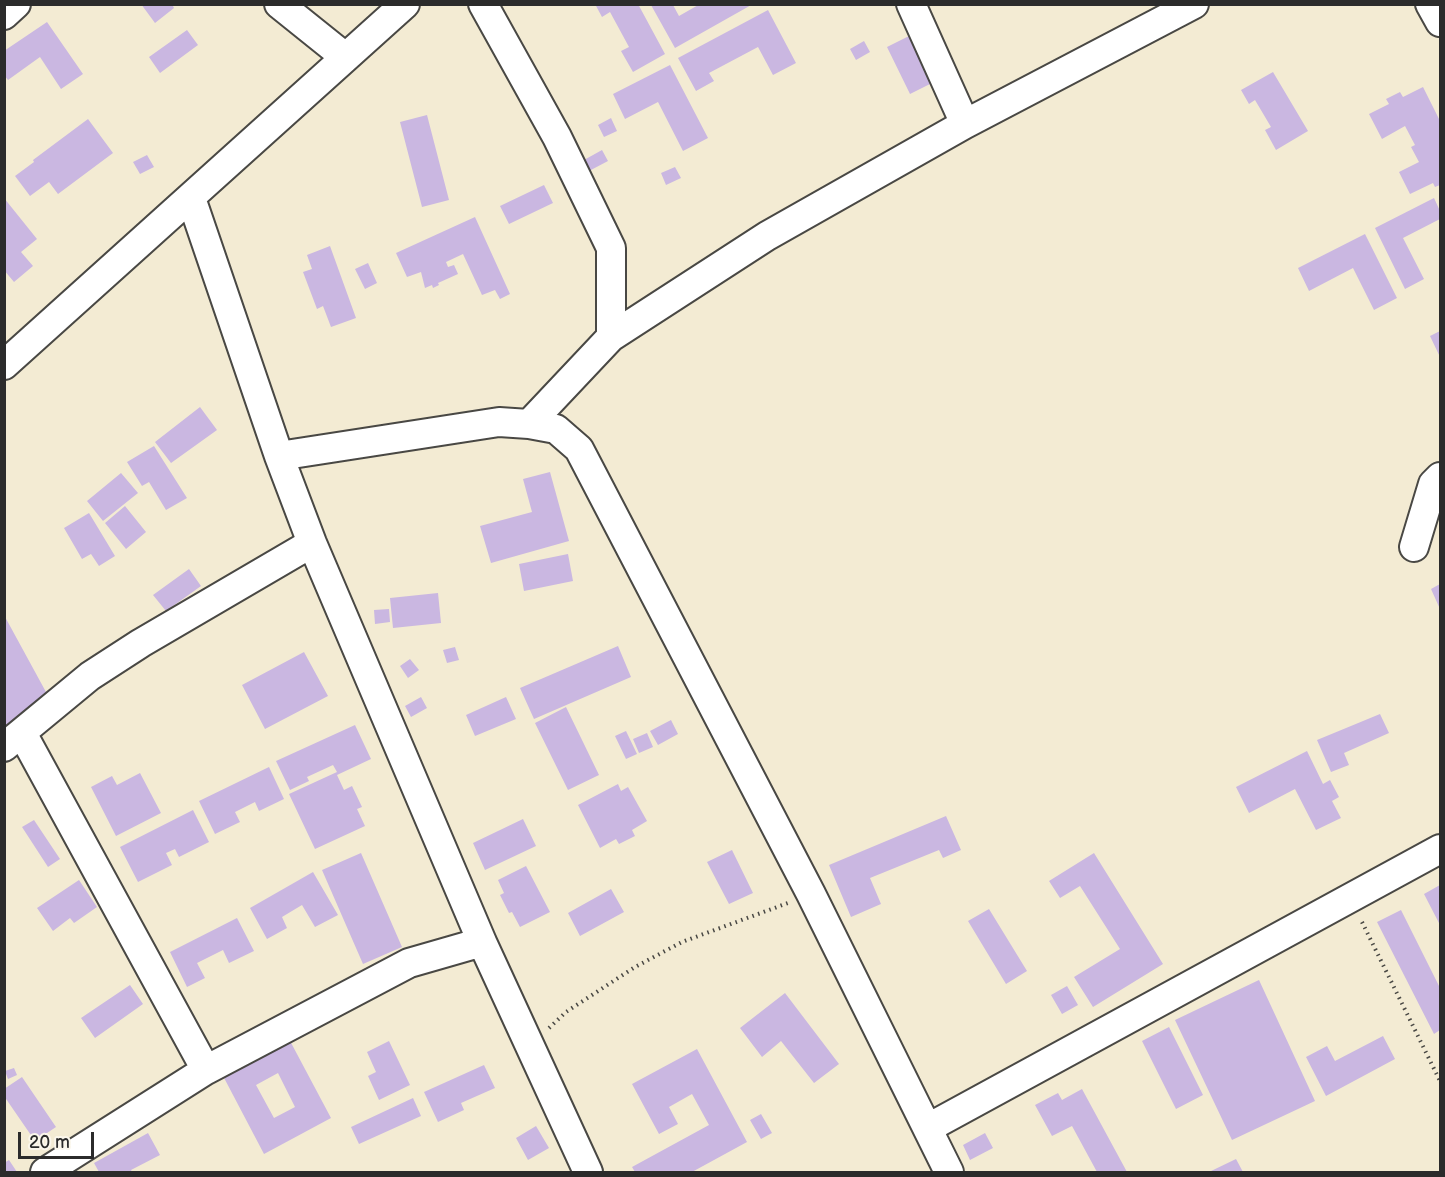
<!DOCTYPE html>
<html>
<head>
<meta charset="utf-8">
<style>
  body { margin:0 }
  #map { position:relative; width:1445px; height:1177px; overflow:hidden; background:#f3ebd3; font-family:"Balsamiq Sans",sans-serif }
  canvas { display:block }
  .frame { position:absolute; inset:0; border:6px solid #2b2b2b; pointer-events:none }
  .scale { position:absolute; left:18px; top:1132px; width:76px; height:27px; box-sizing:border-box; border:3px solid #2b2b2b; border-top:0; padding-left:8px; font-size:18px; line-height:21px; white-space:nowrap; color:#2b2b2b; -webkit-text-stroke:4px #fbf7ec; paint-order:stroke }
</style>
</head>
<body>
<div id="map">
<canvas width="1445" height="1177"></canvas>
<div class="frame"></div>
<div class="scale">20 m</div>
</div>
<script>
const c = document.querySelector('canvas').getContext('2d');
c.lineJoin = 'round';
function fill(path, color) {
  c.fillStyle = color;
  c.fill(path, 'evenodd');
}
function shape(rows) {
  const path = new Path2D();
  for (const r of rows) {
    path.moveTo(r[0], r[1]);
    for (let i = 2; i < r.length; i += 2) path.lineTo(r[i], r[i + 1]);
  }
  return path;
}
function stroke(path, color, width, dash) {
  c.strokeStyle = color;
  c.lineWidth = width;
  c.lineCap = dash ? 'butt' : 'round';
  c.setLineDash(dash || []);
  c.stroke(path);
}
const building = shape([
  [141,4,172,4,174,8,155,23],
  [595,4,638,4,665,54,633,72,621,51,629,47,610,12,602,17],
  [700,4,753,4,675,48,651,5,673,5,679,16],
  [768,10,796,63,773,75,758,47,709,73,714,81,696,91,678,58],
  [47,22,83,74,61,89,40,57,8,80,4,75,4,51],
  [187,30,198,45,160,73,149,57],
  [911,35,934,82,910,94,887,47],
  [864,41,870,52,856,60,850,49],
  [670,65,708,138,683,151,658,102,625,119,613,94],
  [1273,72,1308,131,1276,150,1265,130,1271,127,1255,100,1249,104,1241,90],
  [1423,87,1440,121,1440,185,1435,187,1433,183,1410,194,1399,172,1419,162,1411,147,1415,145,1405,126,1382,139,1369,114,1389,104,1386,99,1400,92,1403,97],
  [427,115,449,200,422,207,400,122],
  [611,118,617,131,604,137,598,125],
  [88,119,113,153,58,194,49,182,30,196,15,176,34,162,33,160],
  [602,150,608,161,589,171,584,160],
  [147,155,154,167,140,174,133,162],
  [675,167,681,178,666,185,661,173],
  [544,185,553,203,509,224,500,206],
  [4,198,37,239,21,252,33,266,14,282,4,270],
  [1434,198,1440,211,1440,219,1403,238,1424,279,1405,289,1375,228],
  [475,217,510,294,500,299,495,290,482,295,463,254,446,262,448,267,454,265,458,274,438,283,439,285,433,288,432,285,425,288,421,272,407,277,396,253],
  [1365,234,1397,298,1374,310,1353,268,1309,291,1298,268],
  [330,246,356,318,331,327,323,306,317,309,303,272,312,269,307,255],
  [368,263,377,283,365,289,355,269],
  [1440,331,1440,357,1430,336],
  [200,407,217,430,171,463,155,442],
  [154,446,187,498,166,510,149,482,142,486,127,462],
  [550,472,569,541,491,563,480,526,532,512,523,479],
  [121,473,138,493,103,521,87,501],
  [125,506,146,532,126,549,105,523],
  [89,513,115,556,99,566,91,554,82,559,64,528],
  [568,554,573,581,524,591,519,564],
  [189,569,201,586,166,611,153,595],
  [1440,584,1440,609,1431,589],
  [438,593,441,623,393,628,390,598],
  [389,609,390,622,375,624,374,610],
  [4,615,52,703,4,728],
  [618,646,631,677,534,719,520,688],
  [455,647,459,660,447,663,443,650],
  [304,652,328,696,265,729,242,685],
  [410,659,419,670,408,678,400,666],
  [421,697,427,708,411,717,405,706],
  [506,697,516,719,475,736,466,715],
  [566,707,599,775,568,790,535,723],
  [1380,714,1389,733,1344,753,1349,765,1331,772,1317,740],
  [671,720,678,734,658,745,650,731],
  [355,725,371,759,337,775,344,790,352,786,362,807,357,809,365,826,315,849,289,794,337,772,333,765,307,777,309,781,290,790,276,761],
  [626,731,637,754,626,759,615,736],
  [647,733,653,747,639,753,633,739],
  [1307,751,1323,784,1330,780,1339,797,1332,801,1341,818,1316,830,1295,789,1249,813,1236,787],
  [269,767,284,799,259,811,255,802,235,812,240,822,215,834,199,801],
  [140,773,161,813,116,836,91,787,112,776,117,785],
  [618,784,621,791,628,787,647,821,632,830,635,836,619,844,616,839,600,848,578,805],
  [193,810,209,842,179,857,175,849,166,853,172,865,138,882,120,847],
  [946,816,961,850,943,858,939,850,870,878,881,904,851,917,829,865],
  [523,819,536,846,485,870,473,843],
  [34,820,60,859,48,867,22,827],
  [732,850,753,893,729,904,707,862],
  [361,853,402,947,363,964,322,870],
  [1094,853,1163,964,1093,1007,1074,977,1120,949,1080,886,1060,898,1049,881],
  [526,866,550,912,520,927,512,912,509,913,500,895,504,893,498,880],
  [313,872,338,915,315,927,302,905,282,917,287,928,267,939,250,908],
  [79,880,97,907,74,923,70,918,53,931,37,908],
  [1440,885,1440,925,1424,894],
  [611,889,624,912,580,936,568,913],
  [989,909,1027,971,1006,984,968,921],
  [1401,910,1440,988,1440,1030,1434,1034,1377,922],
  [237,918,254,951,229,963,223,950,197,963,205,978,187,987,170,952],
  [1259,980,1315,1101,1232,1140,1175,1020],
  [130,985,143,1004,95,1038,81,1018],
  [1067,986,1078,1005,1062,1014,1051,995],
  [785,993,839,1064,814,1083,781,1041,762,1057,740,1028],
  [1169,1027,1203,1095,1176,1109,1142,1041],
  [1383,1036,1395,1059,1326,1096,1306,1057,1327,1046,1335,1061],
  [289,1039,331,1118,264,1154,222,1074],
  [278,1073,295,1107,274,1118,256,1085],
  [389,1041,410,1085,379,1100,368,1076,376,1072,367,1052],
  [697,1049,747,1142,692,1172,635,1172,632,1167,709,1125,692,1094,669,1107,678,1124,659,1134,632,1084],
  [484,1065,495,1088,461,1103,464,1110,438,1122,424,1092],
  [14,1068,17,1075,8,1079,5,1071],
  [22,1077,56,1127,35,1141,4,1096,4,1089],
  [1082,1089,1127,1172,1097,1172,1072,1126,1052,1136,1035,1105,1058,1093,1062,1100],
  [413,1098,421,1116,359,1144,351,1127],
  [761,1114,772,1133,761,1139,750,1120],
  [536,1126,549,1148,528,1160,516,1138],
  [148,1133,160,1155,131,1170,132,1172,99,1172,94,1163],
  [985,1133,993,1148,970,1160,963,1145],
  [1236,1159,1243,1172,1209,1172],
  [9,1160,17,1172,4,1172,4,1163]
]);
const path = shape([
  [1362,922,1440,1081],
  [549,1028,566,1012,635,967,682,942,788,903]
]);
const minor = shape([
  [279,4,345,57],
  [483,4,557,137,611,248,611,337],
  [911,4,965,124],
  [1430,4,1440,22],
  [4,15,16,4],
  [191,198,279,456,312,543,482,942,588,1172],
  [4,365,405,4],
  [529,424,611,337,767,236,965,124,1194,4],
  [279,456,499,422,529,424,556,429,579,449,811,894,949,1172],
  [1414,547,1433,484,1440,477],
  [22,733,206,1070],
  [4,747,90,676,141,643,312,543],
  [928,1128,1440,849],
  [45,1172,206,1070,409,963,482,942]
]);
fill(building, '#cab7e1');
stroke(minor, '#494844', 32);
stroke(path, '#494844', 4, [1.5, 4.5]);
stroke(minor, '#fff', 28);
</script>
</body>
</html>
